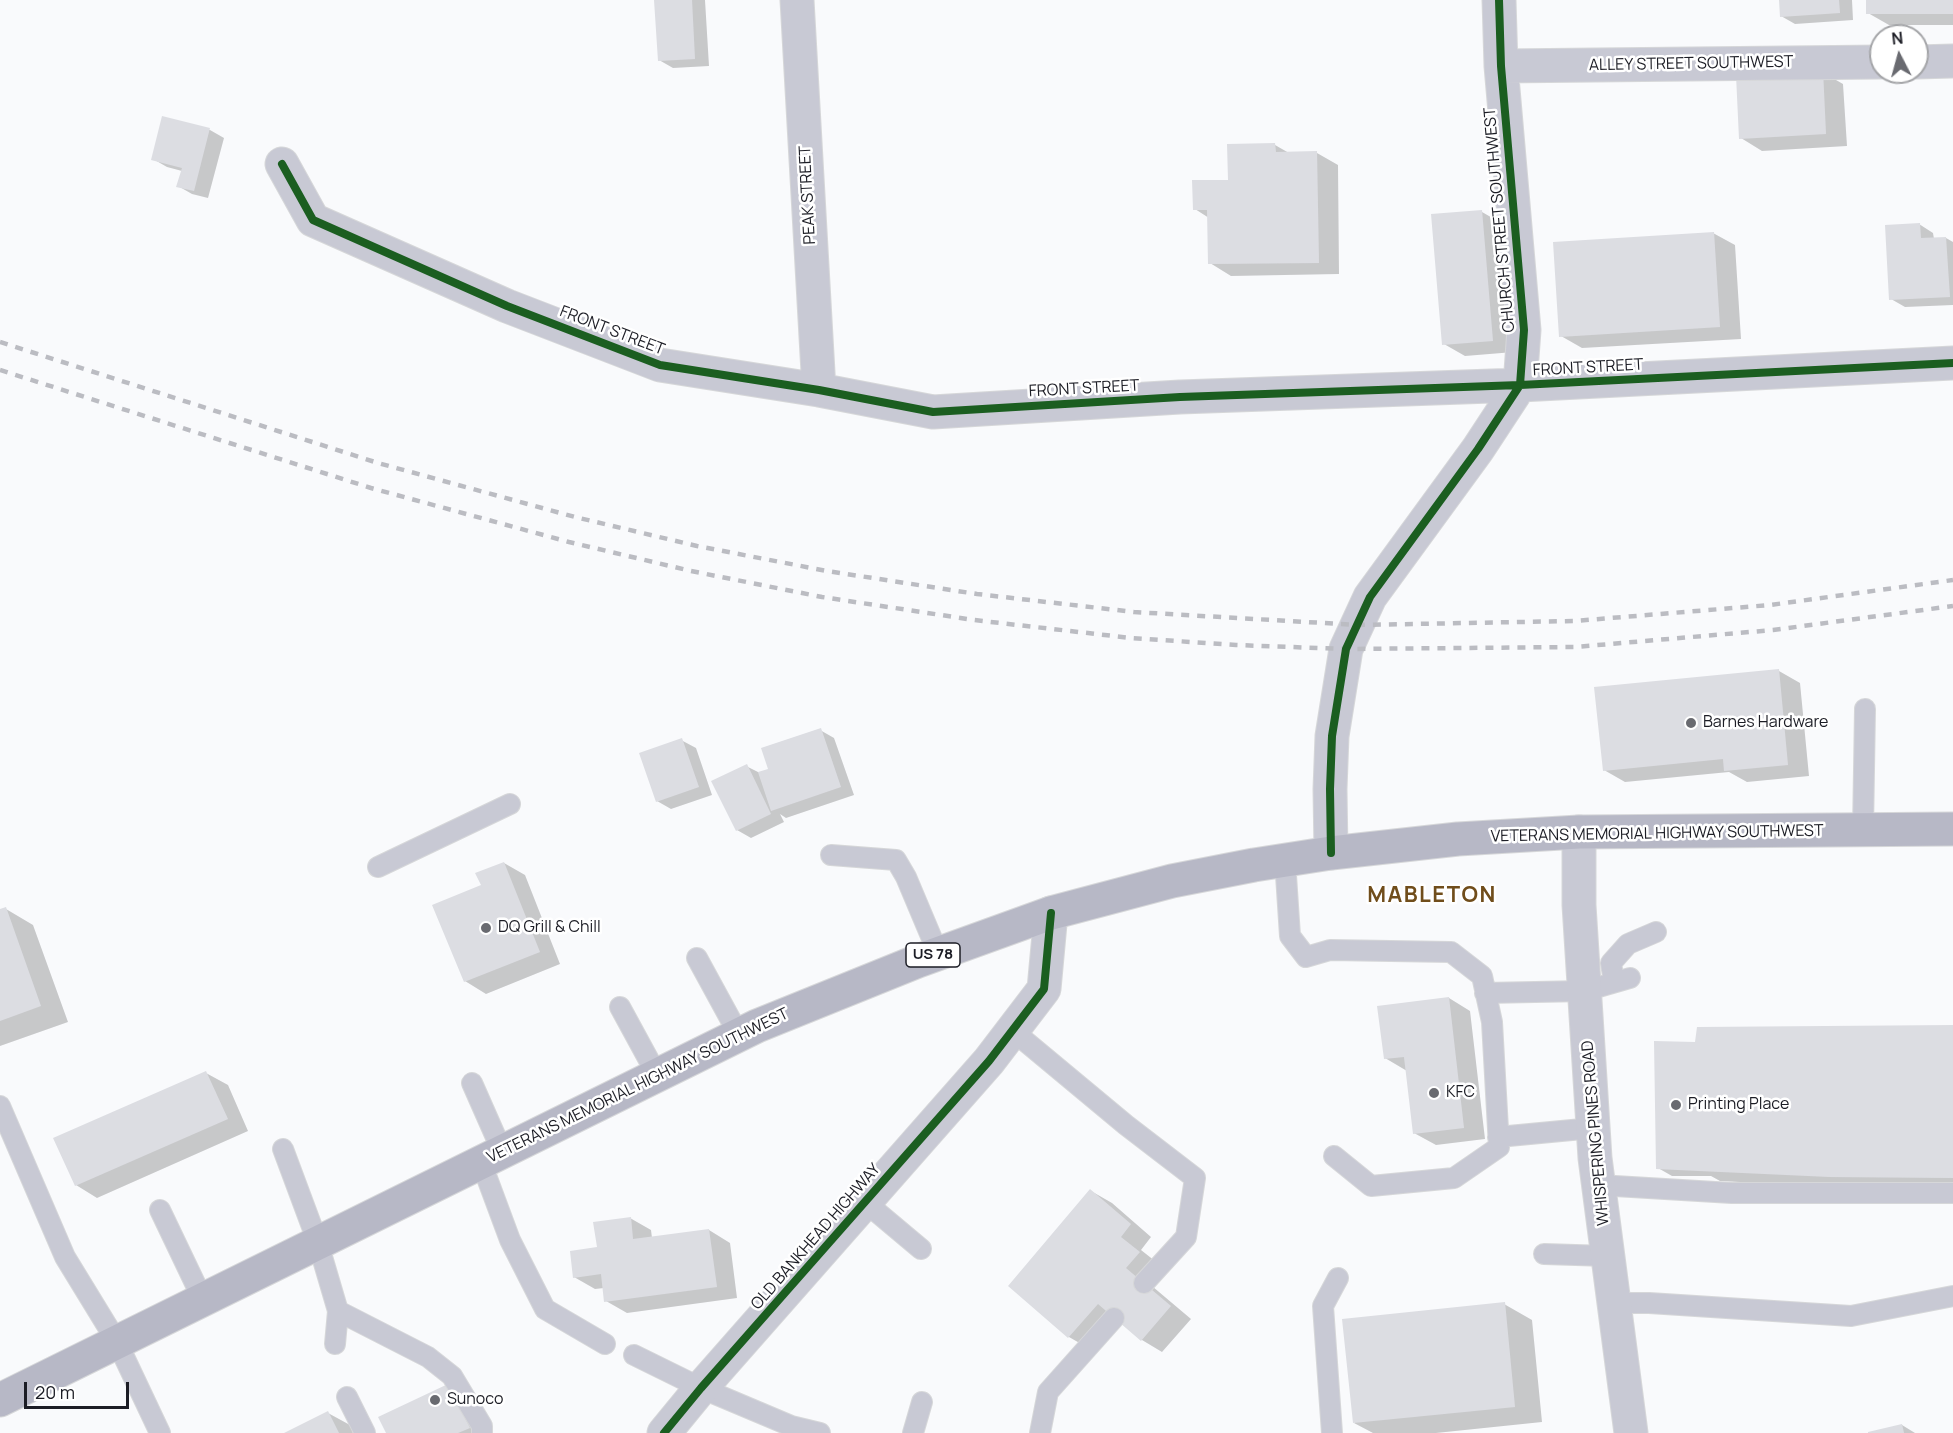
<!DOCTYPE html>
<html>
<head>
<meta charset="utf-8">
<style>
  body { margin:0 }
  #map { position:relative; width:1953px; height:1433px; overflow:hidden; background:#f9fafc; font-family:Manrope,sans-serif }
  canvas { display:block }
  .north { position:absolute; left:1869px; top:24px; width:60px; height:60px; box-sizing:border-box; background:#fff; border:2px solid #a4a5a8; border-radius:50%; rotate:354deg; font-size:16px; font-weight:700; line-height:24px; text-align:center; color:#1c1d25 }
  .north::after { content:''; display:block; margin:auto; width:21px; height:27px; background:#696a70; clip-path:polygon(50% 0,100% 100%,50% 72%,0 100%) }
  .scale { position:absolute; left:24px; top:1382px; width:105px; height:27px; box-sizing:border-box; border:3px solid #1c1d25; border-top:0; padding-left:8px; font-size:18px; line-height:21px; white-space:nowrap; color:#1c1d25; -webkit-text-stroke:4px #fff; paint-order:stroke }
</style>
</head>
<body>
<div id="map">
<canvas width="1953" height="1433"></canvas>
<div class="north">N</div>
<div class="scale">20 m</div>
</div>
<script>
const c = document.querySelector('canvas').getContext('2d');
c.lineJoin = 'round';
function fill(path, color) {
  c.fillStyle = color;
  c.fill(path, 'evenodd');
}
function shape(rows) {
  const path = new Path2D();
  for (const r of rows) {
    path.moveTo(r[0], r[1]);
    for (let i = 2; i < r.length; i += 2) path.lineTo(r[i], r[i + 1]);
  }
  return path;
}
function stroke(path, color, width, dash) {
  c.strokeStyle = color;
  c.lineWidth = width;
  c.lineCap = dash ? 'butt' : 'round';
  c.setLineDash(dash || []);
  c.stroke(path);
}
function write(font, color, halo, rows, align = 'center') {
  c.font = font + ' Manrope,sans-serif';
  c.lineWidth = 5;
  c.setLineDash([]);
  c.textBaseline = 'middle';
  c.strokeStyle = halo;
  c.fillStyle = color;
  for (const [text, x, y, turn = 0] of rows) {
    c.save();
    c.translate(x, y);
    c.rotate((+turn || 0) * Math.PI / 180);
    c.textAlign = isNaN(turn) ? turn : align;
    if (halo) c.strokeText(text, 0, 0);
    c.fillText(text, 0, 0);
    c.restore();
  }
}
const shadow = shape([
  [655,0,705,0,709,66,673,68,659,60],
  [1780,0,1852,0,1853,20,1795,24,1781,16],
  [1868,0,1953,0,1953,25,1889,25,1868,13],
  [1822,72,1843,84,1847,146,1762,151,1741,138],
  [163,118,210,130,224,138,208,198,192,194,178,186,182,171,167,167,153,159],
  [1275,145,1289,153,1317,153,1338,165,1339,274,1231,276,1210,263,1209,218,1195,209],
  [1482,212,1503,224,1514,352,1465,356,1444,344],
  [1919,224,1933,233,1934,239,1946,238,1953,242,1953,305,1905,307,1891,299],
  [1713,233,1735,245,1741,339,1582,348,1561,336],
  [1779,671,1800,683,1809,776,1747,782,1729,772,1625,782,1604,770],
  [820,730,834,738,854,795,786,818,780,814,784,822,751,838,737,830,746,766,760,773,770,770],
  [681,740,696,748,712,795,671,809,657,801],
  [504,863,525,875,560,964,486,994,465,981,483,886],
  [6,909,33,925,68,1022,0,1046,0,911],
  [1449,998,1470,1011,1485,1139,1436,1145,1414,1133,1407,1071,1385,1058],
  [1953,1027,1953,1193,1720,1181,1711,1176,1672,1176,1658,1168,1695,1043],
  [206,1073,228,1085,248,1131,97,1198,76,1185],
  [1091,1191,1112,1203,1151,1237,1141,1250,1160,1265,1146,1281,1191,1319,1162,1352,1142,1340,1117,1319,1090,1349,1069,1337,1010,1286],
  [630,1218,651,1230,652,1238,709,1230,730,1243,737,1298,627,1313,606,1301,604,1288,595,1289,574,1277],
  [1504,1304,1532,1320,1542,1422,1436,1433,1373,1433,1354,1423],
  [448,1385,475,1431,472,1433,388,1433],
  [328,1413,350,1425,353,1433,287,1433],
  [1902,1425,1915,1433,1870,1433]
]);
const building = shape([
  [654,0,692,0,695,59,658,61],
  [1779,0,1839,0,1840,13,1780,17],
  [1866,0,1953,0,1953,14,1866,14],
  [1823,70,1826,134,1739,139,1736,75],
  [162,116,210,128,194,191,176,187,182,168,151,160],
  [1275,143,1276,152,1317,151,1319,263,1208,264,1207,210,1193,210,1192,180,1228,180,1227,144],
  [1482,210,1493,341,1442,345,1431,214],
  [1920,223,1921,238,1946,237,1950,297,1889,300,1885,225],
  [1714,232,1720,327,1559,337,1553,242],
  [1779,669,1788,765,1724,771,1723,759,1603,771,1594,687],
  [821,728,841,787,771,811,758,772,768,769,761,748],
  [682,738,699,787,656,802,639,753],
  [747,764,771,814,736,831,711,781],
  [504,862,540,952,464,982,432,905,481,885,475,873],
  [6,907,41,1006,0,1021,0,909],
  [1449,997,1464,1128,1413,1134,1404,1057,1384,1059,1377,1006],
  [1953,1025,1953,1178,1830,1177,1656,1169,1654,1041,1695,1042,1697,1027],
  [206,1071,228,1119,75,1186,53,1138],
  [1090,1189,1131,1224,1121,1237,1140,1252,1126,1268,1171,1306,1141,1341,1098,1304,1068,1338,1008,1286],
  [631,1217,633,1239,709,1229,717,1287,604,1302,601,1274,573,1278,570,1251,597,1247,593,1222],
  [1505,1302,1515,1407,1353,1423,1342,1319],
  [448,1384,470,1428,458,1433,386,1433,378,1417],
  [328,1411,339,1433,284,1433],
  [1902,1424,1904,1433,1868,1433,1868,1432]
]);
const service = shape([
  [1863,830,1865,709],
  [831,855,896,860,906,877,938,953],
  [1285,860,1290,936,1306,957,1330,950,1451,952,1482,976,1492,1022,1499,1147,1454,1178,1371,1186,1334,1156],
  [378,867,510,804],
  [697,958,739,1035],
  [1614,982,1611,963,1628,944,1656,932],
  [1485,993,1585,991,1630,978],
  [620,1007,657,1075],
  [1013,1031,1126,1125,1195,1178,1186,1237,1144,1283],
  [472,1083,502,1151],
  [0,1106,65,1257,117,1342,160,1433],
  [1498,1137,1593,1128],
  [283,1149,318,1243,338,1311,335,1344],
  [481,1162,510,1240,545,1309,605,1344],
  [1598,1185,1732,1193,1953,1193],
  [865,1202,921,1249],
  [160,1210,203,1300],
  [1544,1254,1607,1256],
  [1612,1303,1649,1303,1851,1316,1953,1296],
  [338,1311,428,1357,452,1376,482,1426,482,1433],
  [634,1355,701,1388,791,1426,820,1433],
  [347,1397,365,1433],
  [913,1433,922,1402],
  [1040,1433,1048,1392,1114,1318],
  [1332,1433,1323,1306,1338,1278]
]);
const minor = shape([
  [797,0,819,390],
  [1917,62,1953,61],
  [1501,66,1881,62],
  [282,164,313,220,507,306,660,365,819,390,933,412,1180,397,1520,385,1953,363],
  [1579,832,1579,905,1595,1158,1631,1433],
  [1331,853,1330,789,1332,736,1346,649,1370,597,1478,449,1520,385,1524,330,1501,66,1499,0]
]);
const tertiary = shape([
  [664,1433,701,1388,989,1061,1044,989,1051,913]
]);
const primary = shape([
  [0,1400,757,1026,918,961,1051,913,1172,881,1254,865,1331,853,1458,839,1579,832,1953,829]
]);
const rail = shape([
  [0,342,378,463,575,517,697,546,827,571,977,594,1134,612,1358,625,1574,621,1770,605,1953,580],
  [0,370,371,488,569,542,691,571,822,597,974,620,1131,638,1236,645,1346,649,1575,647,1773,630,1953,606]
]);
const cycleway = shape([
  [282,164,313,220,507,306,660,365,819,390,933,412,1180,397,1520,385,1953,363],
  [1331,853,1330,789,1332,736,1346,649,1370,597,1478,449,1520,385,1524,330,1501,66,1499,0],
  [664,1433,701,1388,989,1061,1044,989,1051,913]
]);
const markers = [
  [1691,723,6,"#696a70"],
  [486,928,6,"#696a70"],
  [1434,1093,6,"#696a70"],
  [1676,1105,6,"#696a70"],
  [435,1400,6,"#696a70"]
];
const shields = [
  [933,955,54]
];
const shieldNames = [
  ["US 78",933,955]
];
const streetNames = [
  ["ALLEY STREET SOUTHWEST",1691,64,-1],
  ["PEAK STREET",808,195,-93],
  ["CHURCH STREET SOUTHWEST",1500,220,-95],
  ["FRONT STREET",612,331,21],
  ["FRONT STREET",1588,368,-3],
  ["FRONT STREET",1084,389,-3],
  ["VETERANS MEMORIAL HIGHWAY SOUTHWEST",1657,834,-1],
  ["VETERANS MEMORIAL HIGHWAY SOUTHWEST",638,1086,-26],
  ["WHISPERING PINES ROAD",1596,1133,-95],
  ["OLD BANKHEAD HIGHWAY",816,1237,-49]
];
const poiNames = [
  ["Barnes Hardware",1703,723],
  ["DQ Grill & Chill",498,928],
  ["KFC",1446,1093],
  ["Printing Place",1688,1105],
  ["Sunoco",447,1400]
];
const districtNames = [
  ["MABLETON",1432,896]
];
fill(shadow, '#0003');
fill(building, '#dcdde2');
stroke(service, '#d6d7d9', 22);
stroke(minor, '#d6d7d9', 35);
stroke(tertiary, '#d6d7d9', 35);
stroke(primary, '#d6d7d9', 35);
stroke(service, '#c8c9d4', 20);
stroke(minor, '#c8c9d4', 33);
stroke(tertiary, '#c8c9d4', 33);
stroke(primary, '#b7b8c6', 33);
stroke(rail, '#bbbcc2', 4.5, [8, 8]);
stroke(cycleway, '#1b5e20', 8);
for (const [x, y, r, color] of markers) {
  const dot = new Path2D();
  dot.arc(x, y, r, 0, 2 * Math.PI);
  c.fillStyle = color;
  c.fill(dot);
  stroke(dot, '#fff', 2);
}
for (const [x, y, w] of shields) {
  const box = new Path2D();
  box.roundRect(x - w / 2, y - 12, w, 24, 4.5);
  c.fillStyle = '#fff';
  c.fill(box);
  stroke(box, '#1c1d25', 1.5);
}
write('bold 15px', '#1c1d25', null, shieldNames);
write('16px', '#1c1d25', '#fff', streetNames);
write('16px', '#1c1d25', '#fff', poiNames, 'left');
c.letterSpacing = '1.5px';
write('bold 22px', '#704d1b', '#fff', districtNames);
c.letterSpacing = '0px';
</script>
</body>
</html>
